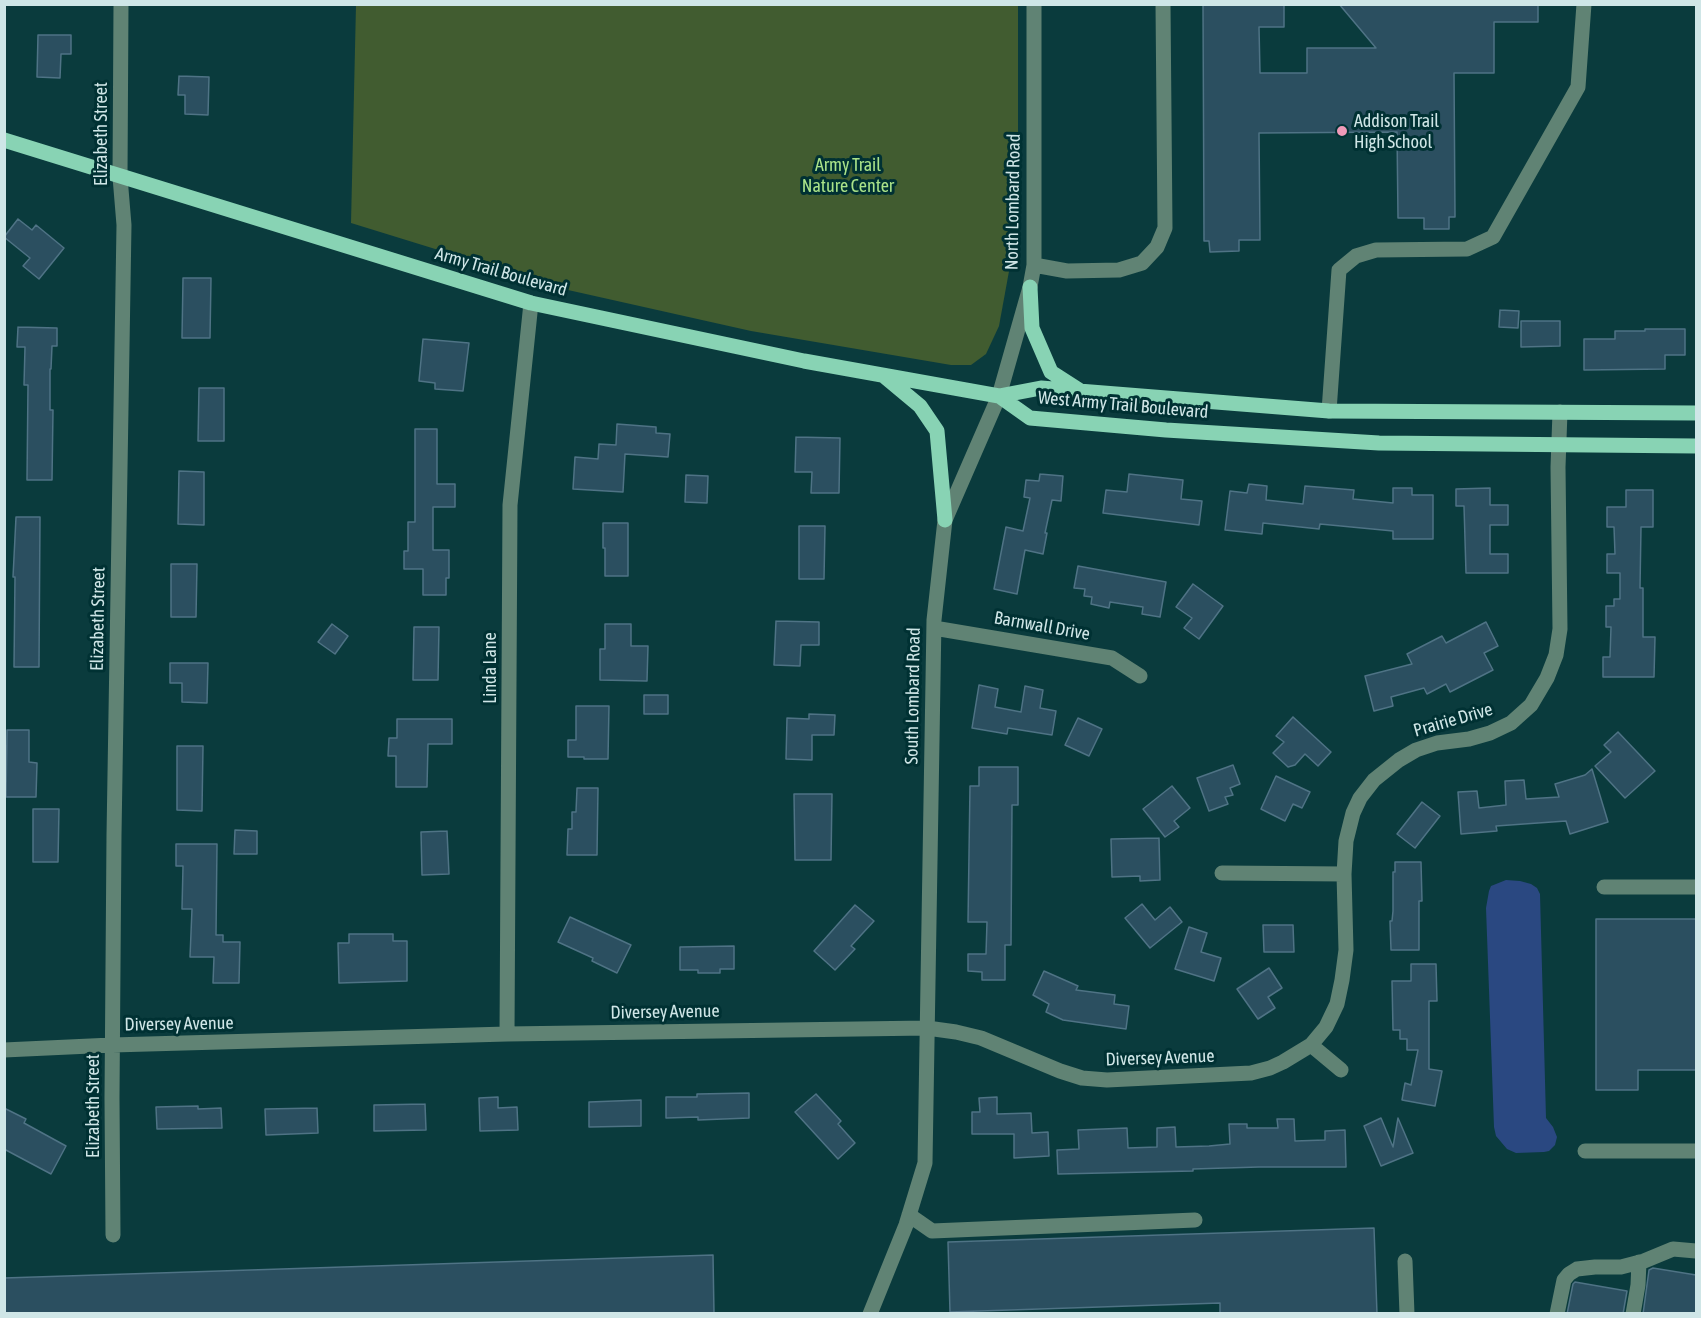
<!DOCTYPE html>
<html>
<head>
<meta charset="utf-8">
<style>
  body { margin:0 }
  #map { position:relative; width:1701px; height:1318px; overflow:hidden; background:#0a3b3d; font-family:"Asap Condensed",sans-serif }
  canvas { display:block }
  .frame { position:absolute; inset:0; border:6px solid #cfe6e7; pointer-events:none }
</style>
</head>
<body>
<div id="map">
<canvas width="1701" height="1318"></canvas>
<div class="frame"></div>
</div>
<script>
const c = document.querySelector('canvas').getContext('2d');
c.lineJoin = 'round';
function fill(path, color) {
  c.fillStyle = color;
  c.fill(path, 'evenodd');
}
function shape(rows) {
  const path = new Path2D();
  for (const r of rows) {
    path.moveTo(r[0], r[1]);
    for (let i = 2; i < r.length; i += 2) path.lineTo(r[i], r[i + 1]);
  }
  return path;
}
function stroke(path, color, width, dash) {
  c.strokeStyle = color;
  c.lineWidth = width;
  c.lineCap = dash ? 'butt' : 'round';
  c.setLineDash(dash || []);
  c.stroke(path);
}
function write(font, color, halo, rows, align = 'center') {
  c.font = font + ' "Asap Condensed",sans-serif';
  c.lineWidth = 6;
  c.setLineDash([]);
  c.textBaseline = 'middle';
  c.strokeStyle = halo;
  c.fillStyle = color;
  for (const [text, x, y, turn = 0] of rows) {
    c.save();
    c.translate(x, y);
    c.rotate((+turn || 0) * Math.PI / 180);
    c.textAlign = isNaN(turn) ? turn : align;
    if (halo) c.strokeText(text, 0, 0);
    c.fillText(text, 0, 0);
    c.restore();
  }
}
const green = shape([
  [356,5,1018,5,1018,222,999,326,986,354,971,365,951,365,751,331,568,290,351,223]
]);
const water = shape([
  [1506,880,1520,881,1531,884,1537,888,1540,894,1546,1118,1553,1127,1557,1137,1555,1145,1549,1151,1544,1152,1516,1153,1507,1149,1496,1136,1494,1127,1486,908,1489,891,1491,886]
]);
const building = shape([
  [1203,4,1284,4,1284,27,1259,27,1260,73,1307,73,1307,48,1376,48,1339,4,1538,4,1538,22,1494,22,1494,73,1454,73,1455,217,1449,217,1449,229,1424,229,1424,218,1398,218,1397,132,1259,133,1260,240,1239,240,1239,251,1210,252,1209,241,1204,241,1203,4],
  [38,35,71,35,71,54,61,54,60,78,37,77,38,35],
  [179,76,209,77,208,115,185,114,185,95,178,95,179,76],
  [18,219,32,230,36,225,64,248,39,279,23,266,30,258,4,237,18,219],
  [183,278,211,278,210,338,182,338,183,278],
  [1500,310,1519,311,1518,328,1499,327,1500,310],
  [1521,321,1560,321,1560,346,1521,347,1521,321],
  [18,327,57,328,57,346,52,346,51,369,50,369,50,410,53,410,52,480,27,480,28,385,24,385,25,347,17,347,18,327],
  [1645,329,1685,329,1685,355,1665,355,1665,369,1584,370,1584,339,1615,339,1615,331,1645,331,1645,329],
  [423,339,469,343,463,391,435,389,435,383,419,381,423,339],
  [199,388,224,388,224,441,198,441,199,388],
  [617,424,656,427,656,433,670,434,668,457,625,454,623,492,573,489,575,457,598,459,599,444,616,445,617,424],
  [415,429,437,429,437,484,455,484,455,507,433,507,433,550,449,550,449,578,446,578,446,595,423,595,423,569,404,569,404,551,408,551,408,522,415,522,415,429],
  [796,437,840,438,839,493,811,493,812,472,795,472,796,437],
  [179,471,204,472,204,525,178,524,179,471],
  [1040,474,1063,476,1061,501,1052,500,1045,533,1047,533,1043,554,1025,550,1017,594,994,589,1006,527,1023,531,1030,498,1024,497,1026,480,1039,481,1040,474],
  [1129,474,1183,480,1181,499,1202,501,1199,525,1103,513,1106,490,1127,492,1129,474],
  [686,475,708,476,707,503,685,502,686,475],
  [1249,484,1267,486,1266,500,1303,504,1305,486,1354,490,1353,499,1393,503,1393,488,1412,488,1412,495,1433,495,1433,539,1393,539,1393,531,1320,524,1319,529,1263,523,1262,534,1225,530,1230,491,1247,493,1249,484],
  [1490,488,1490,505,1508,505,1508,525,1490,525,1490,554,1508,554,1508,573,1466,573,1464,506,1456,506,1456,489,1490,488],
  [1626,490,1653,490,1653,527,1641,527,1640,588,1643,588,1643,637,1655,637,1654,677,1603,677,1603,657,1610,657,1611,627,1606,627,1606,606,1614,606,1614,599,1620,599,1620,573,1607,573,1607,554,1615,554,1614,527,1607,527,1607,507,1626,507,1626,490],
  [16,517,40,517,39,667,14,667,15,577,13,577,16,517],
  [603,523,628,523,628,576,605,576,605,548,603,548,603,523],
  [799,526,825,526,824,579,799,579,799,526],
  [171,564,197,564,196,617,171,617,171,564],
  [1078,566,1166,582,1160,617,1142,614,1143,607,1110,602,1109,608,1091,604,1092,597,1084,596,1085,589,1074,588,1078,566],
  [1193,584,1223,606,1199,639,1184,628,1192,618,1176,607,1193,584],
  [776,621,819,622,819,645,801,645,800,666,774,665,776,621],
  [1486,622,1498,646,1484,653,1493,670,1450,692,1446,684,1427,694,1424,688,1391,697,1393,706,1374,711,1365,676,1412,664,1407,654,1442,636,1446,643,1486,622],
  [332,624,348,636,335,654,318,642,332,624],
  [605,624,631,624,631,646,648,646,647,681,600,680,600,649,605,649,605,624],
  [414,627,439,627,438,680,413,680,414,627],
  [170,663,208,663,207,703,182,702,182,683,170,683,170,663],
  [979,685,998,689,995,707,1021,712,1025,686,1043,690,1040,708,1056,711,1052,735,1008,728,1007,734,972,728,979,685],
  [644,695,668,695,668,714,644,714,644,695],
  [576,706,609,706,608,759,584,759,584,757,568,757,568,740,576,740,576,706],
  [809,714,835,715,834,735,812,735,812,760,786,759,787,718,809,719,809,714],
  [1293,717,1331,752,1318,766,1305,754,1295,765,1288,767,1273,753,1284,742,1276,736,1293,717],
  [1078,718,1102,729,1089,756,1065,745,1078,718],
  [397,719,452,719,452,744,428,744,427,787,396,787,396,756,388,756,389,738,397,738,397,719],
  [7,730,29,730,29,762,37,763,36,797,6,797,7,730],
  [1618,732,1655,771,1625,798,1595,766,1611,752,1604,745,1618,732],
  [177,746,203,746,202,811,177,810,177,746],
  [1233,765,1240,784,1230,788,1233,795,1225,797,1228,804,1209,811,1197,778,1233,765],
  [979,767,1018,767,1018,805,1012,805,1011,945,1005,945,1005,980,982,980,982,972,968,971,968,954,986,954,987,922,968,922,970,786,979,786,979,767],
  [1592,769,1608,822,1570,834,1566,821,1496,826,1497,831,1461,834,1458,792,1477,791,1479,808,1506,805,1505,781,1524,780,1526,799,1559,797,1555,784,1585,775,1592,769],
  [1276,776,1310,792,1302,808,1293,804,1285,821,1261,809,1276,776],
  [1172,786,1190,808,1174,821,1179,827,1165,837,1143,809,1172,786],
  [577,788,598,788,597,855,567,855,568,829,572,829,572,812,576,812,577,788],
  [794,794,832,794,831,860,795,860,794,794],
  [1422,802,1440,816,1415,848,1397,834,1422,802],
  [33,809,59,809,58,862,33,862,33,809],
  [235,830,257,831,257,854,234,854,235,830],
  [447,831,449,874,422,875,421,832,447,831],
  [1159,838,1160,880,1140,881,1140,876,1112,877,1111,839,1159,838],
  [176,844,217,844,216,935,223,935,223,942,240,942,239,983,213,983,214,957,190,957,192,909,182,909,183,866,176,866,176,844],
  [1395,862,1421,862,1422,901,1419,901,1419,950,1391,950,1390,921,1392,921,1393,911,1393,872,1395,872,1395,862],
  [1142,904,1155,920,1170,907,1182,922,1150,948,1125,918,1142,904],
  [855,905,874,921,851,946,855,949,835,970,814,951,855,905],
  [570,917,631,945,617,973,592,961,593,958,558,942,570,917],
  [1596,919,1696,919,1696,1070,1638,1070,1638,1090,1596,1090,1596,919],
  [1263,925,1293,925,1294,952,1264,952,1263,925],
  [1189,927,1207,933,1201,952,1221,958,1214,981,1175,969,1189,927],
  [349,934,393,934,393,941,407,941,407,981,339,983,338,943,349,943,349,934],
  [734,946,734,969,720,969,720,973,698,973,698,970,680,970,680,947,734,946],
  [1411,964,1436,964,1437,1001,1429,1001,1429,1069,1442,1071,1435,1106,1402,1100,1405,1083,1411,1085,1418,1050,1407,1050,1407,1039,1400,1039,1400,1030,1393,1030,1392,981,1411,981,1411,964],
  [1269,968,1282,988,1268,997,1275,1008,1258,1019,1237,989,1269,968],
  [1044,971,1078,986,1076,990,1115,995,1114,1004,1129,1006,1126,1029,1063,1020,1046,1012,1049,1004,1033,995,1044,971],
  [749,1093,749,1118,698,1120,698,1117,666,1118,666,1097,697,1097,697,1094,749,1093],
  [816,1094,841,1121,838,1124,855,1143,838,1159,795,1112,816,1094],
  [498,1097,498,1108,517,1107,518,1130,480,1131,479,1098,498,1097],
  [997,1097,997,1114,1031,1113,1032,1133,1048,1132,1049,1156,1014,1158,1014,1134,972,1134,972,1112,980,1112,979,1098,997,1097],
  [641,1100,641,1126,589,1127,589,1102,641,1100],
  [425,1104,426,1130,374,1131,374,1105,425,1104],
  [198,1106,198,1109,221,1108,222,1128,157,1129,156,1107,198,1106],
  [4,1108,26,1119,24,1123,66,1146,51,1174,4,1149,4,1108],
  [317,1108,318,1133,266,1135,265,1109,317,1108],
  [1381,1118,1393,1147,1398,1118,1413,1153,1381,1166,1364,1126,1381,1118],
  [1277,1119,1294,1119,1295,1141,1325,1140,1325,1131,1345,1130,1346,1167,1259,1167,1193,1169,1193,1171,1058,1174,1057,1150,1079,1149,1078,1130,1127,1128,1128,1148,1157,1147,1157,1128,1175,1127,1176,1147,1209,1146,1230,1144,1229,1124,1247,1124,1247,1128,1278,1128,1277,1119],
  [1374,1228,1377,1314,1220,1314,1220,1303,950,1312,948,1242,1374,1228],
  [713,1255,714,1314,4,1314,4,1278,713,1255],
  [1653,1268,1696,1275,1696,1314,1643,1314,1649,1270,1653,1268],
  [1575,1282,1627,1291,1623,1314,1567,1314,1573,1284,1575,1282]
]);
const minor = shape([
  [1034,265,1067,271,1119,270,1142,263,1157,247,1165,228,1163,4],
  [1329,411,1339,270,1356,256,1376,250,1467,249,1493,237,1578,87,1584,4],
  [934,628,1112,658,1140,676],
  [1222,873,1344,874],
  [1604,887,1696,887],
  [507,1034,510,505,531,303],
  [4,1050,112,1045,507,1034,927,1028,956,1032,981,1038,1060,1071,1082,1078,1107,1080,1251,1073,1270,1068,1283,1062,1311,1045],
  [1341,1070,1311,1045,1326,1027,1337,1004,1342,980,1346,950,1344,874,1346,841,1353,813,1360,798,1374,780,1399,760,1416,750,1437,743,1469,739,1490,733,1511,723,1531,705,1547,678,1556,655,1560,629,1558,467,1560,412],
  [1585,1151,1696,1151],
  [909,1215,932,1231,1195,1220],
  [113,1235,112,1098,114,835,124,225,120,177,121,4],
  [1405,1261,1407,1314],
  [870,1314,906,1225,925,1163,934,620,945,520,999,396,1030,287,1034,265,1034,4],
  [1557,1314,1564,1280,1569,1274,1577,1269,1595,1267,1621,1267,1644,1261,1673,1249,1696,1251],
  [1633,1314,1638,1285,1639,1262]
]);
const major = shape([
  [4,140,531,303,804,361,999,396,1041,388,1329,411,1696,413],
  [1030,287,1032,328,1051,372,1079,390],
  [884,376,920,406,937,431,945,520],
  [999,396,1030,418,1166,430,1379,443,1696,446]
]);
const markers = [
  [1342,131,6,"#ef9ab8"]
];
const poiNames = [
  ["Addison Trail",1354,121],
  ["High School",1354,142]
];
const streetNames = [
  ["Elizabeth Street",101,134,-90],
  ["North Lombard Road",1013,202,-89],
  ["Army Trail Boulevard",501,272,16],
  ["West Army Trail Boulevard",1123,405,5],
  ["Elizabeth Street",98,619,-89],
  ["Barnwall Drive",1042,626,10],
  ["Linda Lane",490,668,-90],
  ["South Lombard Road",913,696,-89],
  ["Prairie Drive",1453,720,-16],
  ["Diversey Avenue",665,1012,-1],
  ["Diversey Avenue",179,1024,-1],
  ["Diversey Avenue",1160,1058,-2],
  ["Elizabeth Street",93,1106,-90]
];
const parkNames = [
  ["Army Trail",848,165],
  ["Nature Center",848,186]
];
fill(green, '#415c30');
fill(water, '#2a4881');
fill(building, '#2b4f60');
stroke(building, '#4f7385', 1.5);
stroke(minor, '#608374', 15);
stroke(major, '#88d3b4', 15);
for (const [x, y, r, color] of markers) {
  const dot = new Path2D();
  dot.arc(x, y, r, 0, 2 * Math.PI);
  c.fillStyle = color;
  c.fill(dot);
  stroke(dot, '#003133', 2);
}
write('18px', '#cfe6e7', '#003133', poiNames, 'left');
write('18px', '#cfe6e7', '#003133', streetNames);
write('18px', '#aae389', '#003133', parkNames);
</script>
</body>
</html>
